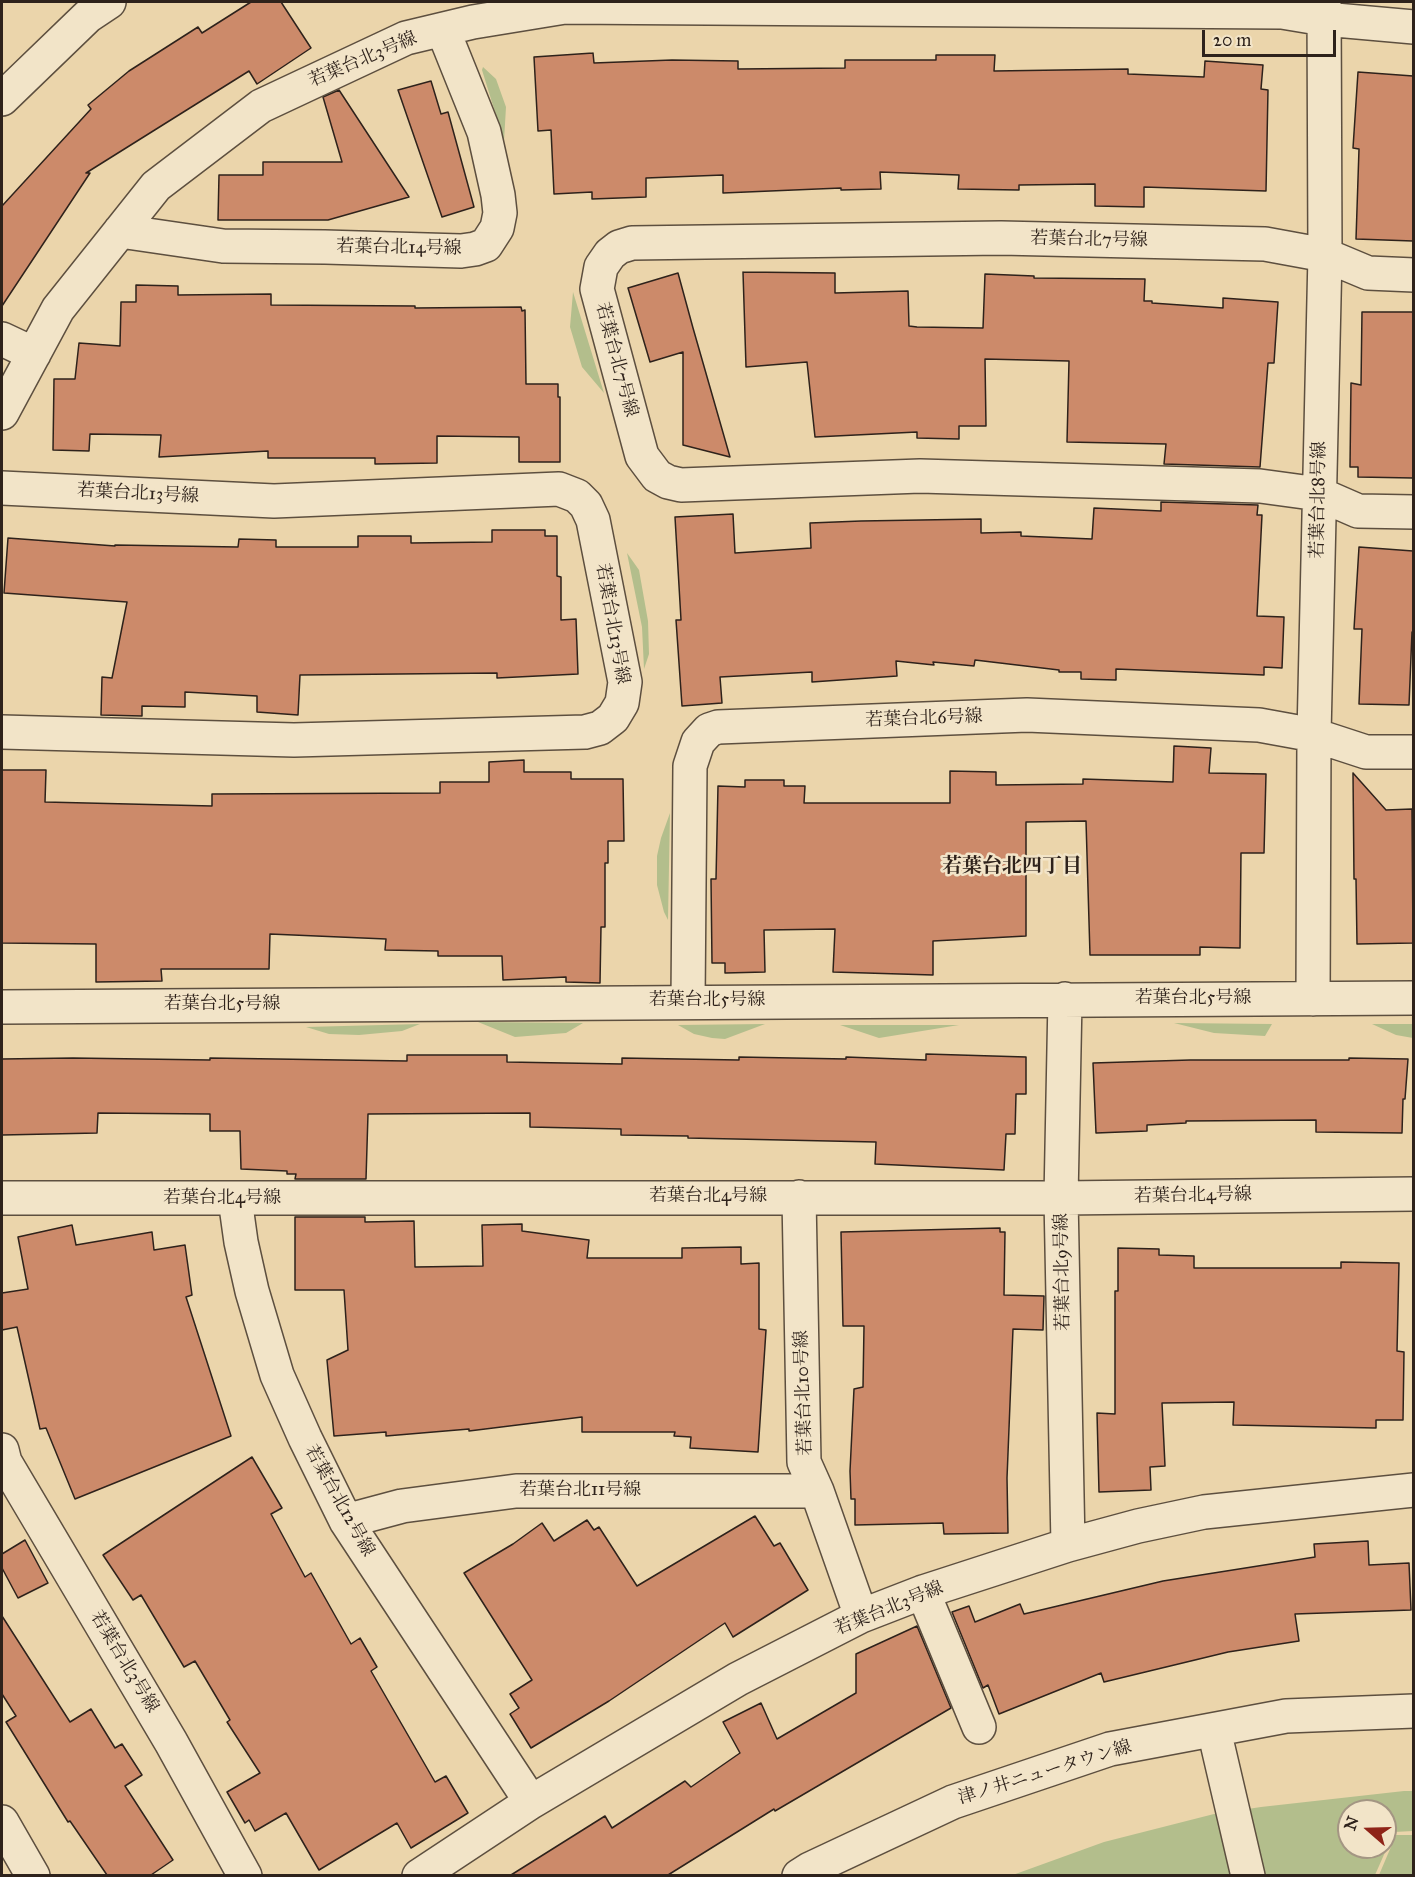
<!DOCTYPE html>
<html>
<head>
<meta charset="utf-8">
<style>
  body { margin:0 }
  #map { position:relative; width:1415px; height:1877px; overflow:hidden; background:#ebd5ab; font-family:"IM FELL Great Primer",serif }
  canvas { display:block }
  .frame { position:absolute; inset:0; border:3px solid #2e221b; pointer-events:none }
  .north { position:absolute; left:1337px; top:1799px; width:60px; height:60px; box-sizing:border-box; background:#f2e4c8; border:2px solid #a49683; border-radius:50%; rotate:290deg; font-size:16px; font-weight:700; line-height:24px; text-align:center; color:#2e221b }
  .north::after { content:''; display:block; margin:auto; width:21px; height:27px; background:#8f2418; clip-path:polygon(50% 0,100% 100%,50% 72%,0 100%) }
  .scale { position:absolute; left:1202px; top:30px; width:134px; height:27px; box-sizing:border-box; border:3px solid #2e221b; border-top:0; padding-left:8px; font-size:18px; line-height:21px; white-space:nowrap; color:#2e221b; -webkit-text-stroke:4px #f2e4c8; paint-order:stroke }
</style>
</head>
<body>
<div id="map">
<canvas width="1415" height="1877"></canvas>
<div class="frame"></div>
<div class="north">N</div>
<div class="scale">20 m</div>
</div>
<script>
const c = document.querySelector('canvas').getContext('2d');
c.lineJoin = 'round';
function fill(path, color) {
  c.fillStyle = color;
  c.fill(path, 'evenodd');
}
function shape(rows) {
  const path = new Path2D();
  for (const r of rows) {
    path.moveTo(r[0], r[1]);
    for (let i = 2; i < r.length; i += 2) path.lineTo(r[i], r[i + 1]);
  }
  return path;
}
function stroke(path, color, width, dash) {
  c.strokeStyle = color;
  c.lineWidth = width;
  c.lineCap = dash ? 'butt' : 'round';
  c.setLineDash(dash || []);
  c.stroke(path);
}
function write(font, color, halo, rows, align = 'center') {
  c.font = font + ' "IM FELL Great Primer","Noto Serif JP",serif';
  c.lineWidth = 5;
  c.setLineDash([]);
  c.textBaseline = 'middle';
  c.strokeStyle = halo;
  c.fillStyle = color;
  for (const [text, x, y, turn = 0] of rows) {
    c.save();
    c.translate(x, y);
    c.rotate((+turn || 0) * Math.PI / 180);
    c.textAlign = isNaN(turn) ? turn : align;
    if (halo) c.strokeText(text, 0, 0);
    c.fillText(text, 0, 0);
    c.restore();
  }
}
const green = shape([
  [483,67,496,79,506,107,504,141,482,70],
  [573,292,604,393,582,367,570,327],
  [627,553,639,570,648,621,649,654,644,669,642,627],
  [670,813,668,920,664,912,657,885,657,856,661,838],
  [478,1022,583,1023,566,1033,515,1037],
  [1174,1023,1272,1024,1265,1036,1214,1033],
  [420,1024,402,1031,359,1035,329,1034,306,1027],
  [765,1024,725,1039,712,1038,694,1034,678,1025],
  [1372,1024,1413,1024,1413,1038,1396,1035],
  [840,1025,959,1025,879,1038],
  [1404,1791,1413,1791,1413,1831,1394,1832,1375,1875,1010,1876,1104,1842,1214,1814,1261,1807],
  [1349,1811,1385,1811,1385,1847,1349,1847],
  [1396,1835,1413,1835,1413,1875,1379,1875]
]);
const building = shape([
  [251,2,281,2,311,48,257,84,249,71,86,173,90,173,2,306,2,206,91,109,88,105,129,71,198,27,202,33,251,2],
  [593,53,594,63,672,60,738,61,738,69,845,68,845,60,936,60,936,55,995,55,994,71,1128,69,1128,74,1204,77,1205,61,1263,65,1261,89,1268,90,1266,191,1144,187,1144,207,1095,206,1095,184,1019,185,1019,190,958,189,959,175,880,172,881,189,841,190,841,188,723,193,723,175,646,178,646,197,592,199,592,192,554,194,551,130,538,131,534,57,593,53],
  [1358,72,1413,76,1413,241,1356,239,1359,149,1353,148,1358,72],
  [431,81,441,114,448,112,474,207,442,217,398,90,431,81],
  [339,90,409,197,328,220,218,220,219,175,263,175,263,162,342,162,323,97,339,90],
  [743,272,835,273,835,293,908,291,909,326,917,327,983,328,985,274,1034,276,1034,278,1145,279,1144,301,1152,301,1152,303,1223,308,1223,298,1278,302,1274,363,1268,363,1260,467,1164,464,1166,444,1067,442,1069,361,985,359,986,426,959,426,959,439,917,438,917,432,815,437,807,362,746,367,743,272],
  [678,273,693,328,730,457,683,445,683,352,650,362,628,288,678,273],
  [136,285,178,286,178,295,271,294,271,305,415,306,415,308,521,307,522,311,525,310,526,384,558,384,558,397,560,397,560,462,519,462,519,437,437,436,437,463,375,464,375,458,268,458,268,451,159,457,161,435,90,434,89,451,53,450,54,379,75,379,79,343,120,346,121,302,136,302,136,285],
  [1362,312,1413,312,1413,478,1358,477,1358,467,1350,467,1351,383,1361,385,1362,312],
  [1161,502,1258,505,1257,515,1262,515,1257,616,1284,617,1282,668,1264,667,1264,675,1116,669,1116,680,1081,679,1081,672,1059,672,1059,670,975,660,974,666,933,662,934,665,896,661,897,676,812,682,812,672,720,677,722,703,682,706,676,620,681,620,675,517,733,514,735,553,811,548,810,523,861,521,981,519,981,533,1021,532,1021,536,1092,539,1094,508,1161,511,1161,502],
  [492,530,545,530,545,536,557,536,557,576,561,577,561,620,576,619,578,674,497,678,497,673,300,675,298,715,257,712,257,696,185,692,185,707,142,706,142,716,101,715,102,677,112,678,127,602,4,593,8,538,115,546,115,545,238,547,239,539,276,540,276,547,358,547,358,536,411,536,411,543,492,542,492,530],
  [1359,547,1413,551,1413,632,1412,632,1409,705,1359,704,1362,629,1354,629,1359,547],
  [1174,746,1211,748,1209,773,1266,774,1264,853,1241,853,1240,948,1200,947,1200,955,1090,955,1086,821,1026,822,1026,936,933,941,933,975,833,972,835,929,764,930,765,972,725,973,725,963,712,963,711,879,716,879,718,786,745,787,745,780,784,780,784,786,805,786,804,803,950,803,950,771,996,772,996,785,1083,784,1083,779,1173,782,1174,746],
  [524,760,524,772,571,772,571,779,623,779,624,841,608,841,608,863,605,863,605,927,601,927,600,983,566,982,566,977,503,980,502,956,438,956,438,951,385,950,386,939,270,934,269,969,161,969,162,981,96,982,96,944,2,943,2,770,46,770,45,802,212,806,212,794,440,793,440,782,489,782,489,762,524,760],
  [1353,773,1386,810,1412,809,1413,943,1357,944,1356,879,1354,879,1353,773],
  [926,1054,1026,1057,1026,1094,1016,1094,1015,1134,1006,1134,1004,1170,875,1164,876,1142,688,1138,688,1136,621,1135,621,1129,530,1127,530,1113,368,1114,366,1179,295,1179,296,1174,287,1174,287,1171,241,1169,240,1131,210,1131,210,1114,98,1113,97,1133,2,1135,2,1059,73,1058,210,1060,210,1058,407,1061,407,1055,507,1055,507,1062,622,1064,622,1058,739,1060,739,1057,846,1059,846,1057,926,1060,926,1054],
  [1349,1058,1408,1059,1405,1099,1403,1099,1402,1133,1316,1132,1316,1120,1186,1121,1186,1123,1147,1125,1147,1131,1096,1133,1093,1063,1190,1060,1349,1060,1349,1058],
  [295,1217,365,1217,365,1222,414,1221,415,1267,483,1266,482,1225,522,1224,522,1231,589,1240,587,1258,682,1258,682,1248,741,1247,741,1264,759,1263,759,1329,766,1330,758,1452,690,1448,691,1437,674,1436,675,1432,582,1432,582,1417,469,1431,469,1429,386,1436,386,1432,334,1436,327,1360,348,1350,344,1290,295,1290,295,1217],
  [72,1225,76,1245,152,1232,154,1250,185,1245,192,1295,186,1297,231,1436,75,1499,46,1428,40,1429,17,1327,2,1330,2,1293,28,1289,18,1237,72,1225],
  [1000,1228,1000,1232,1005,1232,1004,1295,1044,1296,1043,1330,1013,1329,1007,1478,1008,1533,944,1534,943,1523,855,1525,855,1499,851,1499,850,1471,854,1389,863,1387,864,1326,843,1326,841,1232,1000,1228],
  [1118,1248,1159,1249,1159,1255,1194,1256,1194,1268,1341,1268,1341,1262,1399,1263,1397,1351,1404,1352,1403,1420,1376,1420,1376,1428,1233,1425,1234,1402,1162,1403,1165,1466,1150,1467,1151,1490,1099,1492,1097,1413,1115,1414,1115,1291,1118,1291,1118,1248],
  [252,1457,282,1508,271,1514,305,1577,311,1573,351,1644,360,1638,377,1667,371,1671,435,1782,446,1776,468,1813,411,1848,397,1823,319,1870,286,1813,255,1831,249,1820,245,1823,227,1792,260,1773,227,1722,230,1720,195,1661,184,1667,141,1595,133,1600,103,1555,252,1457],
  [755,1516,774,1546,780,1543,808,1590,733,1637,725,1623,609,1701,531,1748,510,1714,519,1708,510,1694,532,1680,464,1573,513,1544,542,1523,554,1541,587,1520,594,1530,599,1527,637,1586,755,1516],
  [25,1540,48,1583,18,1598,2,1568,2,1554,25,1540],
  [1368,1541,1369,1565,1409,1563,1411,1610,1295,1614,1299,1641,1228,1652,1104,1682,1101,1673,999,1714,988,1685,983,1688,952,1612,969,1606,975,1622,1020,1604,1024,1614,1163,1581,1315,1557,1314,1544,1368,1541],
  [2,1616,70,1722,91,1709,115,1748,122,1744,142,1775,125,1786,173,1860,151,1875,107,1875,70,1821,68,1822,6,1722,16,1716,2,1694,2,1616],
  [917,1626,951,1708,775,1811,774,1809,668,1875,511,1875,605,1816,612,1828,685,1781,691,1787,740,1753,723,1722,761,1703,777,1739,856,1693,856,1654,917,1626]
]);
const minor = shape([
  [2,99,88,16,109,2],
  [120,231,223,246,325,247,461,251,475,249,486,245,497,228,500,213,498,195,484,132,443,30],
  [1414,275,1368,273,1325,255,1265,244,1001,238,632,243,619,247,610,254,601,267,597,289,642,456,657,476,668,482,681,485,920,476,1260,486,1319,494,1358,511,1414,512],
  [2,339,34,354],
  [2,413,58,309,156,186,261,106,406,38,473,22,565,7,1282,12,1324,19,1414,27],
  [2,488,274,501,559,489,577,496,586,505,593,520,625,682,622,703,613,718,600,728,585,732,294,740,2,732],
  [1065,999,1061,1198,1068,1545],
  [1313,999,1314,735,1325,255,1324,2],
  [688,1001,690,766,698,742,709,730,718,727,1027,715,1259,725,1314,735,1366,752,1414,752],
  [2,1007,1414,998],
  [799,1197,804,1462,817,1491,861,1616],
  [2,1198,1061,1198,1414,1194],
  [235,1199,241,1242,252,1291,277,1375,305,1438,346,1521,531,1802],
  [2,1450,5,1462,171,1742,245,1876],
  [346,1521,402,1506,516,1491,817,1491],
  [923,1592,979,1727],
  [1214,1730,1248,1876],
  [2,1822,33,1876],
  [419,1876,531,1802,738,1679,861,1616,923,1592,1068,1545,1138,1526,1204,1512,1414,1490],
  [799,1876,810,1869,953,1802,1110,1749,1286,1716,1414,1711]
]);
const streetNames = [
  ["若葉台北3号線",363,60,-23],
  ["若葉台北7号線",1089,240,1],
  ["若葉台北14号線",399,248,1],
  ["若葉台北7号線",616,360,75],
  ["若葉台北13号線",138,494,3],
  ["若葉台北8号線",1319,500,-89],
  ["若葉台北13号線",612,624,80],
  ["若葉台北6号線",924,719,-2],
  ["若葉台北5号線",1193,999],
  ["若葉台北5号線",707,1001],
  ["若葉台北5号線",222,1005],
  ["若葉台北4号線",1193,1196,-1],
  ["若葉台北4号線",708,1197],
  ["若葉台北4号線",222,1199],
  ["若葉台北9号線",1063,1272,-91],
  ["若葉台北10号線",804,1393,-92],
  ["若葉台北11号線",580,1491],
  ["若葉台北12号線",339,1501,61],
  ["若葉台北3号線",889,1609,-22],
  ["若葉台北3号線",124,1662,59],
  ["津ノ井ニュータウン線",1045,1773,-17]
];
const neighbourhoodNames = [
  ["若葉台北四丁目",1012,867]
];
fill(green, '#b3be8c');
fill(building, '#cc8a6a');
stroke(building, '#2e221b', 1.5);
stroke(minor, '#5d4f3f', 36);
stroke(minor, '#f2e4c8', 33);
write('18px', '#2e221b', '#f2e4c8', streetNames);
write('bold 20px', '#2e221b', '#f2e4c8', neighbourhoodNames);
</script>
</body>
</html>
